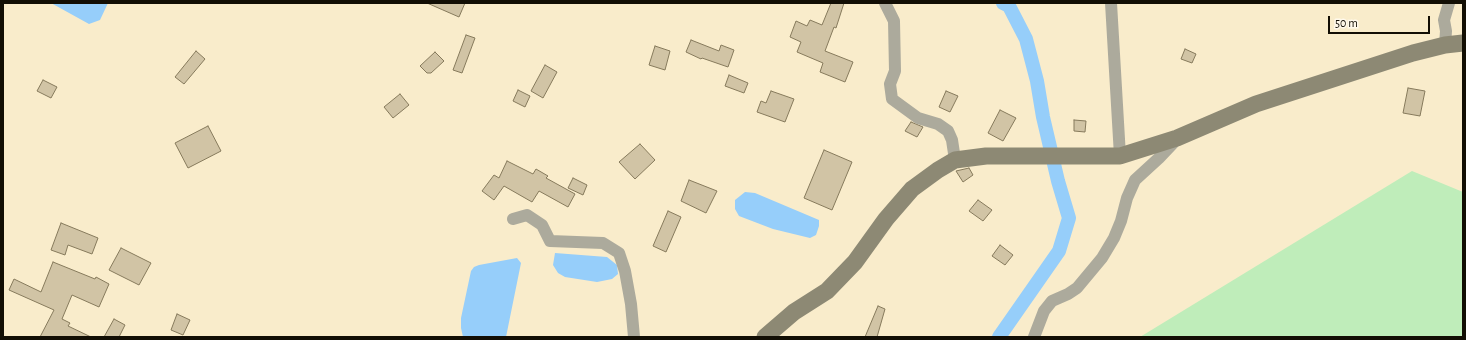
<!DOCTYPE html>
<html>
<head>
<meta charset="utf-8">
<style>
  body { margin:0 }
  #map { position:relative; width:1466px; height:340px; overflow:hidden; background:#f9eccb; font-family:"Alegreya Sans",sans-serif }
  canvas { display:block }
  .frame { position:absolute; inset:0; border:4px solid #120e04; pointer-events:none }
  .scale { position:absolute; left:1328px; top:16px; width:102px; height:18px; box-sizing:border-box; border:2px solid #120e04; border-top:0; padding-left:5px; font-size:12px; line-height:14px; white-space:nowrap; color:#120e04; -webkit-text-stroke:3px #fff9ec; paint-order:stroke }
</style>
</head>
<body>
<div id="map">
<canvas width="1466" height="340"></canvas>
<div class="frame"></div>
<div class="scale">50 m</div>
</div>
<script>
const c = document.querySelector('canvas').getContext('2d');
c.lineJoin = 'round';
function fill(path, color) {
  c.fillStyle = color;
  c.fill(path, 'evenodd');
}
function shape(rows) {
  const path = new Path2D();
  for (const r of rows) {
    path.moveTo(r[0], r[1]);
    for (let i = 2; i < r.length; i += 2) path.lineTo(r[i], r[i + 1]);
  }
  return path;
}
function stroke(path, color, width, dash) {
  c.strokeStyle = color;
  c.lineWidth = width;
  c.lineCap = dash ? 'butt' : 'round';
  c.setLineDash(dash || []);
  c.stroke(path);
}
const green = shape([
  [1412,171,1463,192,1463,337,1140,337]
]);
const water = shape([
  [51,3,108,3,100,20,89,24],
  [745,192,755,193,819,220,819,226,816,235,810,238,773,229,739,216,735,209,735,200],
  [555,253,607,257,617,265,618,274,612,279,597,282,565,277,558,273,553,265],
  [517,258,521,263,506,337,463,337,461,328,461,318,471,271,474,267,479,265]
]);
const canal = shape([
  [999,337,1059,251,1069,218,1058,181,1043,117,1037,81,1026,39,1009,6,1003,3]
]);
const building = shape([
  [427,3,465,3,459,17,427,3],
  [831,3,844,3,836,28,834,27,825,51,853,62,845,82,820,72,823,63,797,52,801,42,790,37,796,21,807,26,810,20,822,25,831,3],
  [466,35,475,38,462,73,453,70,466,35],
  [691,40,719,51,721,45,734,50,728,67,702,58,701,59,686,52,691,40],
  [655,46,670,51,665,70,649,65,655,46],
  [1185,49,1196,54,1192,63,1181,59,1185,49],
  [196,51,205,59,184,84,175,77,196,51],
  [435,52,444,61,431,73,427,73,420,66,435,52],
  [545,65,557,72,543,98,531,91,545,65],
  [729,75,748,83,744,93,725,86,729,75],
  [43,80,57,87,51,98,37,91,43,80],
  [1408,88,1425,91,1420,116,1403,113,1408,88],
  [518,90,530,96,525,107,513,101,518,90],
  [771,91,794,99,785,122,757,112,761,101,766,103,771,91],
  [946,91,958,96,950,112,939,107,946,91],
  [400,94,409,105,393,118,384,107,400,94],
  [1000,110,1016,118,1003,141,988,133,1000,110],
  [1074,120,1086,121,1085,132,1074,131,1074,120],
  [911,122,923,127,917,137,905,131,911,122],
  [208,126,221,151,188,168,175,143,208,126],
  [640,144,655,160,635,179,619,162,640,144],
  [824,150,852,162,832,210,804,198,824,150],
  [507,161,533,174,536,169,548,176,546,178,575,194,568,207,539,191,532,202,504,186,494,200,482,191,494,175,499,178,507,161],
  [969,168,973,175,963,182,956,171,969,168],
  [573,178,587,185,583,195,568,188,573,178],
  [689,180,717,191,706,213,681,201,689,180],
  [978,200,992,210,983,221,969,211,978,200],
  [668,211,681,217,666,252,653,246,668,211],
  [61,223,98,238,92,254,68,245,65,255,51,250,61,223],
  [1000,245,1013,255,1005,265,992,256,1000,245],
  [121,248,151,263,139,285,109,270,121,248],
  [53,262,95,279,96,277,109,284,99,307,72,295,62,319,70,323,68,326,91,337,40,337,54,310,9,290,14,279,41,292,53,262],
  [878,306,885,309,877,337,865,337,878,306],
  [177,314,190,320,183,335,171,330,177,314],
  [114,319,125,325,119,337,104,337,114,319]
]);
const street = shape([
  [885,3,894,21,895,71,890,84,892,99,918,118,938,124,948,131,952,140,955,160],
  [1111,3,1120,156],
  [1445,45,1446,31,1444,20,1449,3],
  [513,219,527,215,542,225,550,241,603,243,619,253,625,271,631,304,634,337],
  [1034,337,1044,311,1052,301,1068,294,1077,288,1102,258,1114,238,1121,221,1127,198,1135,180,1159,158,1177,139]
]);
const secondary = shape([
  [765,337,794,312,827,291,855,262,886,219,912,189,938,170,955,160,986,156,1120,156,1177,138,1256,104,1413,53,1445,45,1463,43]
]);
fill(green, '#bfedba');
fill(water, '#96cefa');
stroke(canal, '#96cefa', 14);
fill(building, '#d1c4a5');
stroke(building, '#867a5c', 1);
stroke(street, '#acaa9c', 12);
stroke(secondary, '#8d8974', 17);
</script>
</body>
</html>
